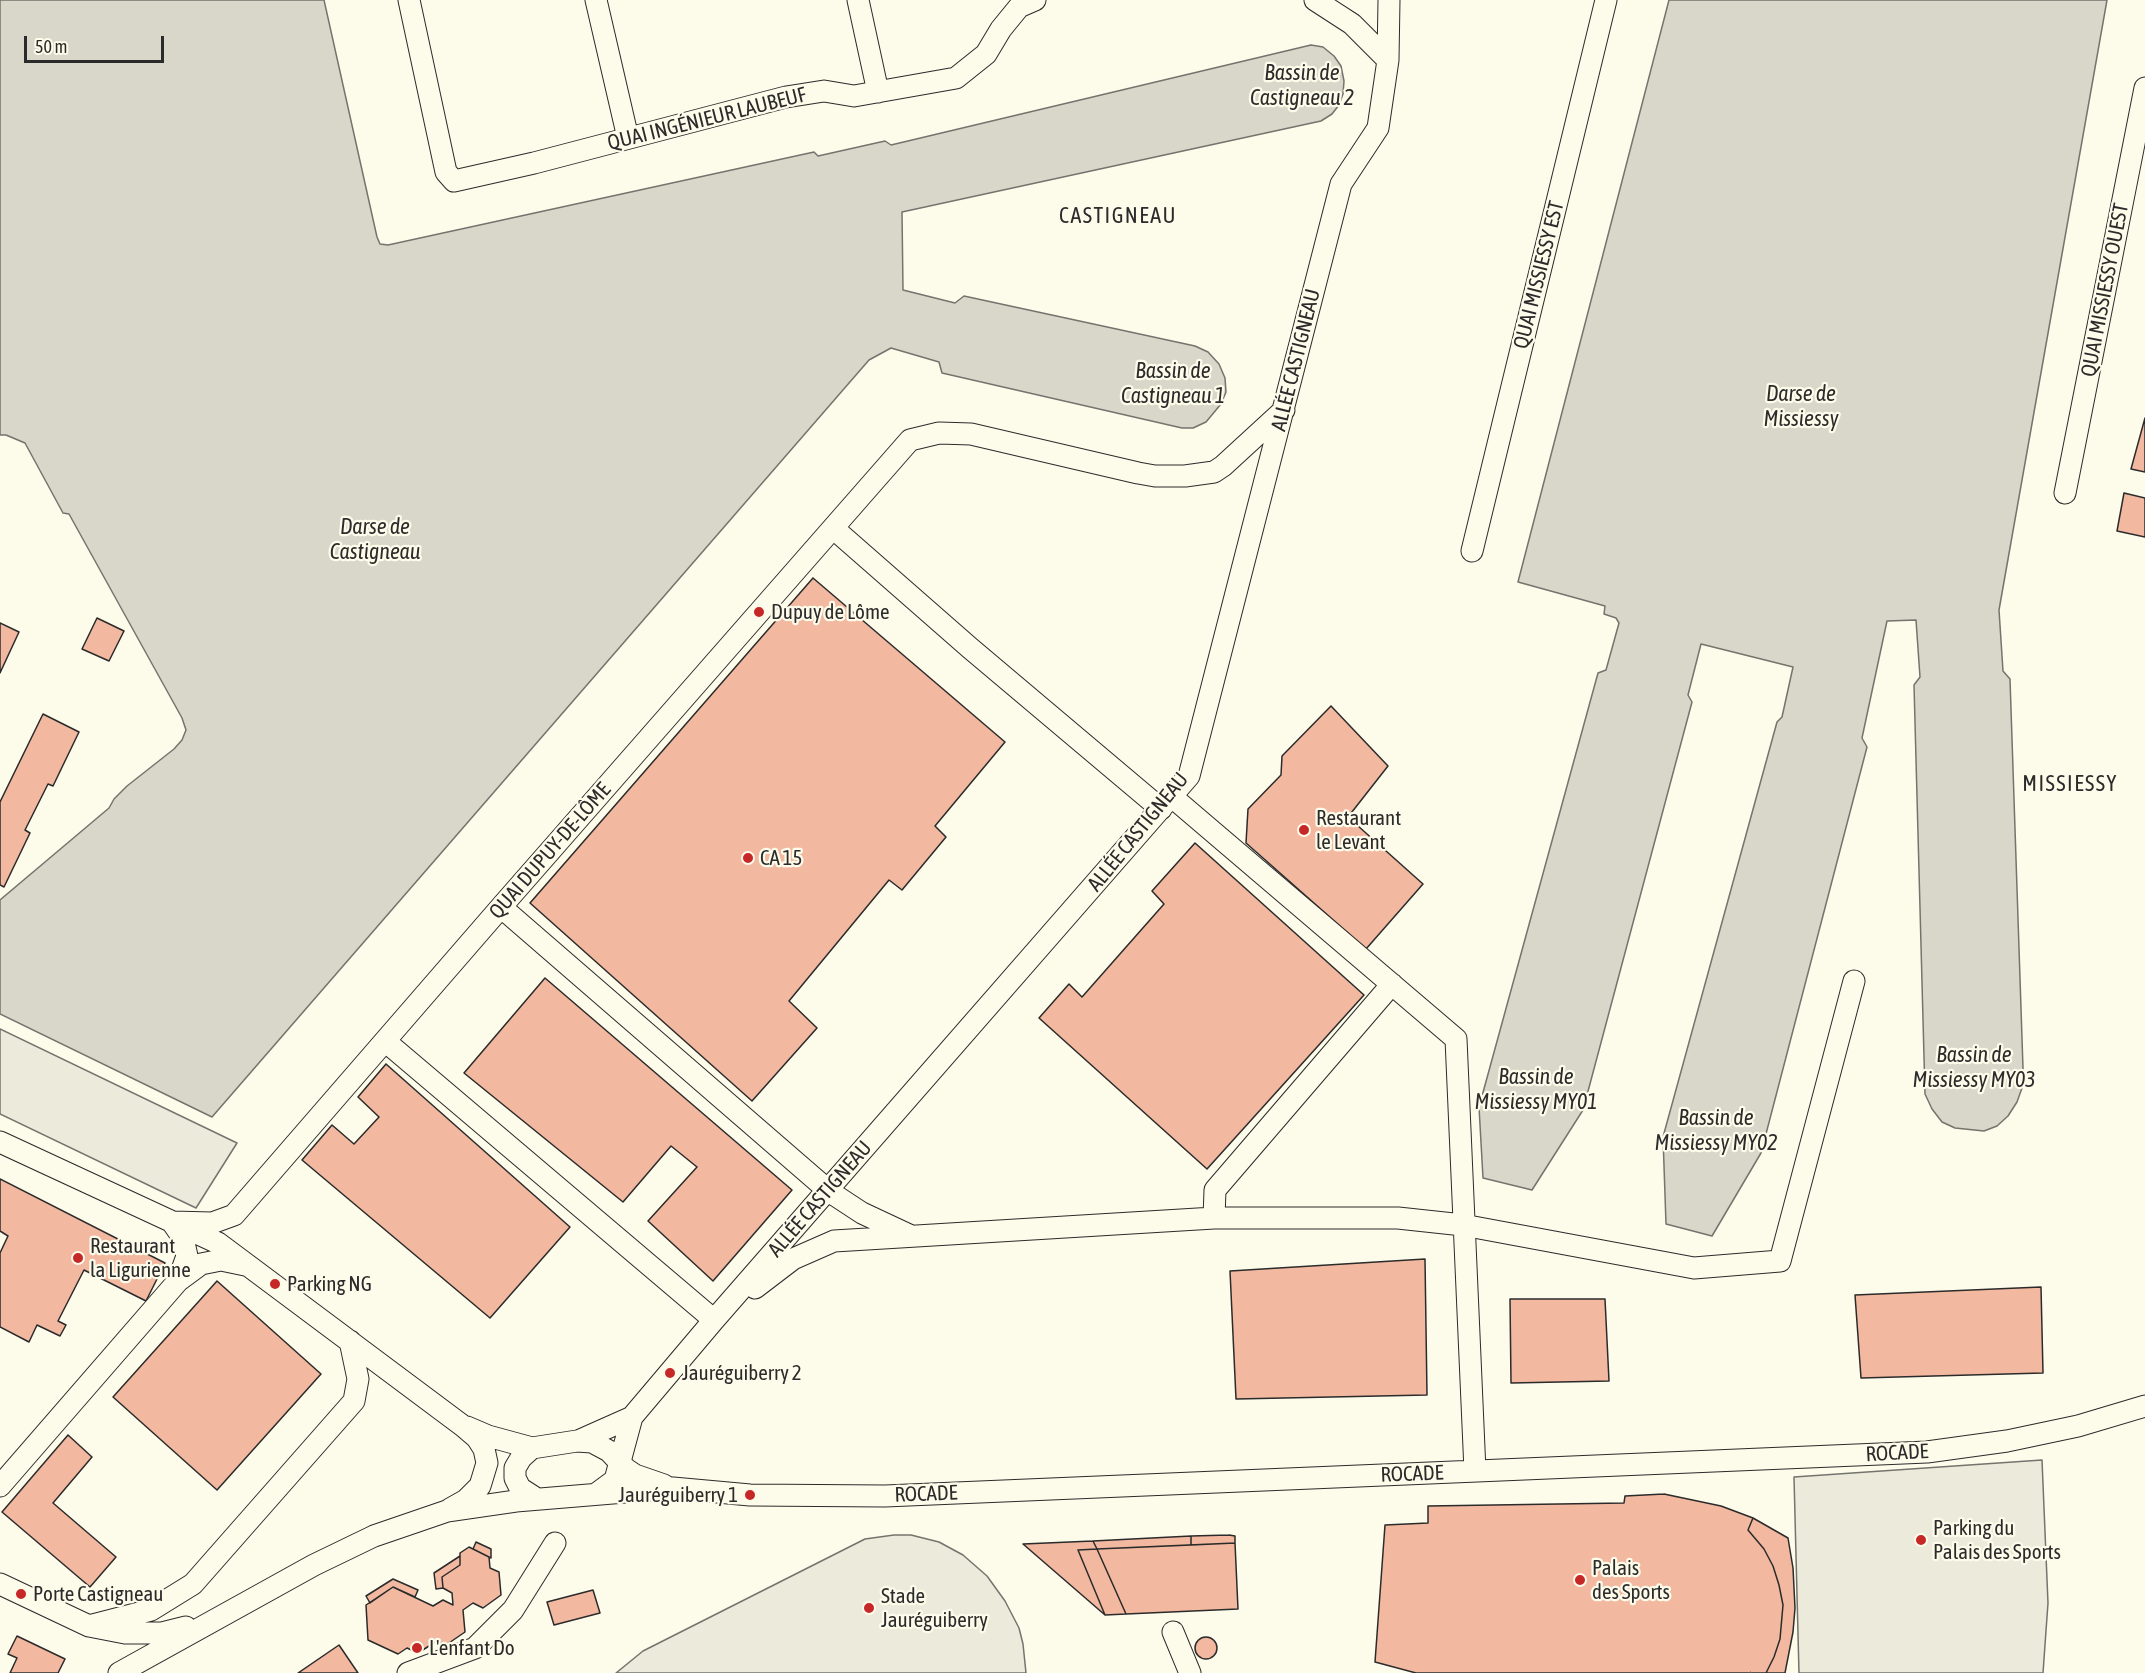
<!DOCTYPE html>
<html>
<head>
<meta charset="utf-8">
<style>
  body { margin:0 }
  #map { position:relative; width:2145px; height:1673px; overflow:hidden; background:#fdfbea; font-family:"Asap Condensed",sans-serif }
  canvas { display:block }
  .scale { position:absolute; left:24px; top:36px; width:140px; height:27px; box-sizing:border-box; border:3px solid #2b2b2b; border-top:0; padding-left:8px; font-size:18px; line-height:21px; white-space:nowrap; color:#2b2b2b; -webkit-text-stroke:4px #fdfbea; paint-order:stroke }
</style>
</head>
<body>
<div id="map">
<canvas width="2145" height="1673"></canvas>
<div class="scale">50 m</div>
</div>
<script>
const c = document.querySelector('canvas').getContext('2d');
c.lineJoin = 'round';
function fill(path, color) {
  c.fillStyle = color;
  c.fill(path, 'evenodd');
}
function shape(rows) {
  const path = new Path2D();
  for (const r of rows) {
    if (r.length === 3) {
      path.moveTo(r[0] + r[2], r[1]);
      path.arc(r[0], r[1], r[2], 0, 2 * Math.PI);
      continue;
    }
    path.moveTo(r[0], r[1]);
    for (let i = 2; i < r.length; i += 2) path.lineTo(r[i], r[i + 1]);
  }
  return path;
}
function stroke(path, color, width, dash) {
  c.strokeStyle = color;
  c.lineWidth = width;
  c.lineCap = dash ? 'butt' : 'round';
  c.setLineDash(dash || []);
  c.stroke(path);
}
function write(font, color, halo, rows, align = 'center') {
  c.font = font + ' "Asap Condensed",sans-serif';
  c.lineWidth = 4.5;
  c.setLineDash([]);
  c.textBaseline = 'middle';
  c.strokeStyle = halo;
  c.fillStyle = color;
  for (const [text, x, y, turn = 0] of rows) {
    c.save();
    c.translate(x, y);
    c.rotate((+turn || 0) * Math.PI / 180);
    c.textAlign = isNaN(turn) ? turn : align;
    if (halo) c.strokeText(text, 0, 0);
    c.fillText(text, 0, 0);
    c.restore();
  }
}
const green = shape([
  [894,1535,911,1535,939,1542,963,1555,987,1576,1005,1601,1019,1628,1023,1644,1026,1673,616,1673,643,1651,865,1539,894,1535]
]);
const parking = shape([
  [0,1029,237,1143,196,1208,0,1114,0,1029],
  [2042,1460,2048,1603,2043,1673,1799,1673,1794,1477,2042,1460]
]);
const water = shape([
  [0,0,324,0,377,237,380,244,388,245,814,152,818,156,885,141,891,145,1311,45,1323,47,1334,56,1341,66,1344,81,1343,94,1339,105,1332,114,1321,121,902,212,903,290,955,303,964,296,1195,346,1208,352,1219,364,1225,378,1226,392,1221,404,1206,422,1193,428,1182,428,942,373,939,362,891,348,869,360,212,1117,0,1014,0,900,109,808,114,799,127,786,174,749,182,740,186,730,182,718,69,514,63,513,25,443,6,435,0,435,0,0],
  [1669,0,2107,0,1999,610,2003,671,2010,679,2023,1068,2022,1088,2017,1102,2008,1116,1997,1126,1984,1131,1955,1128,1942,1122,1932,1109,1925,1094,1914,685,1920,677,1916,620,1887,621,1862,738,1867,747,1761,1153,1712,1236,1666,1224,1663,1137,1777,722,1782,717,1793,667,1701,644,1688,695,1692,702,1583,1110,1532,1190,1483,1178,1479,1107,1598,673,1606,670,1619,623,1616,618,1604,614,1605,606,1518,582,1669,0]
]);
const building = shape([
  [2145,418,2145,472,2131,469,2145,418],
  [2124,493,2145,498,2145,537,2117,531,2124,493],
  [813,578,1005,742,935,826,946,837,902,890,889,880,789,1001,817,1028,752,1101,530,903,813,578],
  [97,618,124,631,109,661,82,649,97,618],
  [0,623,19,632,0,673,0,623],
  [1331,706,1388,766,1348,817,1423,884,1366,949,1246,843,1248,809,1281,775,1282,756,1331,706],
  [43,714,79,732,53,786,48,784,25,830,30,833,4,887,0,885,0,802,43,714],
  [1195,843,1364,995,1207,1169,1039,1018,1069,984,1082,997,1164,904,1152,891,1195,843],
  [545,978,792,1190,713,1281,648,1221,697,1167,671,1146,623,1202,464,1073,545,978],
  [386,1064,570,1227,490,1318,302,1160,332,1125,354,1144,379,1117,358,1097,386,1064],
  [0,1179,165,1263,146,1301,84,1270,58,1321,66,1325,60,1336,37,1325,29,1342,0,1327,0,1253,8,1236,0,1231,0,1179],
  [1425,1259,1427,1395,1236,1399,1230,1271,1425,1259],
  [217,1281,321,1374,217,1490,113,1397,217,1281],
  [2041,1287,2043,1373,1861,1378,1855,1295,2041,1287],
  [1510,1299,1605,1299,1609,1381,1511,1383,1510,1299],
  [68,1435,92,1457,53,1503,116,1557,90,1587,2,1512,68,1435],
  [1664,1494,1721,1506,1753,1518,1748,1530,1764,1549,1773,1566,1779,1585,1783,1605,1780,1639,1774,1657,1766,1673,1416,1673,1375,1662,1385,1525,1428,1523,1428,1506,1624,1503,1625,1496,1664,1494],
  [1753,1518,1788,1538,1793,1568,1795,1608,1793,1632,1785,1673,1766,1673,1774,1657,1780,1639,1783,1605,1779,1585,1773,1566,1764,1549,1748,1530,1753,1518],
  [1229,1535,1235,1536,1235,1543,1191,1545,1191,1536,1229,1535],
  [1191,1536,1191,1545,1097,1549,1093,1541,1191,1536],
  [1093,1541,1097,1549,1078,1550,1105,1615,1023,1544,1093,1541],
  [476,1542,491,1549,491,1558,473,1549,476,1542],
  [1235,1543,1238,1609,1126,1614,1097,1549,1235,1543],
  [469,1547,489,1557,490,1568,499,1572,501,1595,483,1608,473,1603,463,1610,465,1632,446,1645,437,1641,418,1653,407,1648,398,1654,368,1640,366,1605,393,1587,433,1606,443,1600,453,1605,452,1593,443,1588,442,1577,460,1565,460,1553,469,1547],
  [1097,1549,1126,1614,1105,1615,1078,1550,1097,1549],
  [460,1556,460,1565,442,1577,443,1588,436,1589,434,1573,460,1556],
  [393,1579,418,1590,415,1597,393,1587,370,1603,366,1596,393,1579],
  [593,1590,600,1613,554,1625,547,1602,593,1590],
  [17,1636,65,1659,58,1673,10,1673,17,1658,8,1654,17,1636],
  [1206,1648,11],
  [339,1645,358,1673,298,1673,339,1645]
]);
const path = shape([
  [1750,1673,1751,1673]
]);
const minor = shape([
  [409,0,446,172,454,181,534,163,786,97,824,91,854,96,956,78,986,54,1001,29,1019,7,1035,0],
  [596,0,628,138],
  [858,0,878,92],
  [1315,0,1352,24,1388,60],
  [2065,493,2145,88],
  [833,528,970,648,1161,809],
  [1472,551,1606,0],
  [1171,796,1456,1039,1475,1471],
  [501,907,830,1192,862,1213,909,1235],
  [385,1041,714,1320],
  [0,1142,218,1243,463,1426,477,1438,484,1449,487,1463,480,1486,466,1500,450,1509],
  [1214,1218,1215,1190,1392,984],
  [172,1222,212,1223,234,1215,501,907,910,440,939,433,971,434,1138,473,1155,476,1185,476,1214,472,1223,466,1284,410],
  [172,1222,183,1238,187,1256,178,1281],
  [755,1288,793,1259,834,1241,1214,1218,1398,1218,1463,1225,1694,1268,1780,1261,1854,981],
  [467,1427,488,1436,532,1448,577,1441,592,1442,609,1451,626,1469,635,1475,664,1485],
  [578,1441,632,1417],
  [532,1448,521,1458,515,1468,515,1478,520,1488,537,1499],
  [0,1486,178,1281,201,1264,221,1260,245,1265],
  [596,1494,615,1480,632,1417,714,1320,1189,776,1341,184,1378,128,1388,60,1389,0],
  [0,1584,89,1626,125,1633,162,1633,186,1627],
  [89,1626,151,1610,193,1584,354,1401,358,1379,350,1341],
  [1173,1632,1190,1673],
  [119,1673,314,1565,374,1536,447,1511,516,1501,673,1488,750,1495,885,1496,1927,1452,2007,1441,2078,1426,2145,1406],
  [408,1673,475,1648,513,1610,555,1543]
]);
const markers = [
  [759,612,6,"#c62828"],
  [1304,830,6,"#c62828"],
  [748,858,6,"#c62828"],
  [78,1258,6,"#c62828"],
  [275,1284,6,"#c62828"],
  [670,1373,6,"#c62828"],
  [750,1495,6,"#c62828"],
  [1921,1540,6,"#c62828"],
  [1580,1580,6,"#c62828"],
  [21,1594,6,"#c62828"],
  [869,1608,6,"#c62828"],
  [417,1648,6,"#c62828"]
];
const streetNames = [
  ["QUAI INGÉNIEUR LAUBEUF",707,119,-14],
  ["QUAI MISSIESSY EST",1539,275,-76],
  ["QUAI MISSIESSY OUEST",2105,290,-79],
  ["ALLÉE CASTIGNEAU",1296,360,-76],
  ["ALLÉE CASTIGNEAU",1138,832,-51],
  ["QUAI DUPUY-DE-LÔME",550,851,-49],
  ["ALLÉE CASTIGNEAU",820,1199,-49],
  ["ROCADE",1897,1453,-3],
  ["ROCADE",1412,1474,-2],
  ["ROCADE",926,1494,-2]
];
const poiNames = [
  ["Dupuy de Lôme",771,612],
  ["Restaurant",1316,818],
  ["le Levant",1316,842],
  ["CA 15",760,858],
  ["Restaurant",90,1246],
  ["la Ligurienne",90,1270],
  ["Parking NG",287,1284],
  ["Jauréguiberry 2",682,1373],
  ["Jauréguiberry 1",738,1495,"right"],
  ["Parking du",1933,1528],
  ["Palais des Sports",1933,1552],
  ["Palais",1592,1568],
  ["des Sports",1592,1592],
  ["Porte Castigneau",33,1594],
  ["Stade",881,1596],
  ["Jauréguiberry",881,1620],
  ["L'enfant Do",429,1648]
];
const waterNames = [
  ["Bassin de",1302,73],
  ["Castigneau 2",1302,98],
  ["Bassin de",1173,371],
  ["Castigneau 1",1173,396],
  ["Darse de",1801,394],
  ["Missiessy",1801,419],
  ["Darse de",375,527],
  ["Castigneau",375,552],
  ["Bassin de",1974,1055],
  ["Missiessy MY03",1974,1080],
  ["Bassin de",1536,1077],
  ["Missiessy MY01",1536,1102],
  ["Bassin de",1716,1118],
  ["Missiessy MY02",1716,1143]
];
const neighbourhoodNames = [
  ["CASTIGNEAU",1118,216],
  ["MISSIESSY",2070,784]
];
fill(green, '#ecebdb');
stroke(green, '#74746e', 1.5);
fill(parking, '#eceadb');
stroke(parking, '#74746e', 1.5);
fill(water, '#d8d7c9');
stroke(water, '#74746e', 1.5);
fill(building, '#f2b8a0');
stroke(building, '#2b2b2b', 1.5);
stroke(minor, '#2b2b2b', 23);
stroke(path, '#6a6964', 3, [4.5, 3]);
stroke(minor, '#fdfbea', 21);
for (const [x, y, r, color] of markers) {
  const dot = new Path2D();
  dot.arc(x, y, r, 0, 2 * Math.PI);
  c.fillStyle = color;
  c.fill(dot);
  stroke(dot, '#fdfbea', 2);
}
write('21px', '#2b2b2b', '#fdfbea', streetNames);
write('21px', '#2b2b2b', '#fdfbea', poiNames, 'left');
write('italic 22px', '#2b2b2b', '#fdfbea', waterNames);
c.letterSpacing = '1.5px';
write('22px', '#2b2b2b', '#fdfbea', neighbourhoodNames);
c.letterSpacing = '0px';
</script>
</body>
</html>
